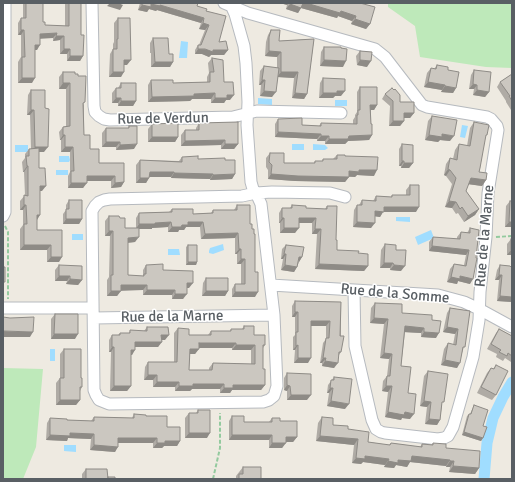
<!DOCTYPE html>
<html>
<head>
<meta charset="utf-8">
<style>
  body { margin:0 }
  #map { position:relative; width:515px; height:482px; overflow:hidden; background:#eeeae1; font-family:Signika,sans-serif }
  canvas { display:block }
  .frame { position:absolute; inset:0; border:4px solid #595f64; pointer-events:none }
</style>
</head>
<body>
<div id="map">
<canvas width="515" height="482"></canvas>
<div class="frame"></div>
</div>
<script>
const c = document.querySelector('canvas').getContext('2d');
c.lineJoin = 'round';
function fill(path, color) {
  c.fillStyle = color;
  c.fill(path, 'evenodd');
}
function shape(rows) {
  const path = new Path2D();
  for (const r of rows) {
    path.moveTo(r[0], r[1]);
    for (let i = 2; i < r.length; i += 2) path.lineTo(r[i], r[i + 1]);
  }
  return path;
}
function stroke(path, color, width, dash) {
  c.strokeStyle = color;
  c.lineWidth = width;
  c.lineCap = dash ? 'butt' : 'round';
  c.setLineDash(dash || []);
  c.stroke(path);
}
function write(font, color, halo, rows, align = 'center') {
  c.font = font + ' Signika,sans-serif';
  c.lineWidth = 3;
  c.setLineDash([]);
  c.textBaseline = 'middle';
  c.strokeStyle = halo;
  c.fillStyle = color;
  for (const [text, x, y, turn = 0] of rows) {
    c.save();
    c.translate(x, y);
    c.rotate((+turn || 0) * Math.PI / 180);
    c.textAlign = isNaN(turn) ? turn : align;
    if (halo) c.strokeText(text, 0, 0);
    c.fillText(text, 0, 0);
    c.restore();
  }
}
const green = shape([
  [388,3,512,3,512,68,486,67,420,57,415,26,388,7],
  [3,368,43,369,36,447,23,479,3,479]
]);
const water = shape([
  [181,41,188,42,187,58,179,58],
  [258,98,272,99,272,105,258,104],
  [335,100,347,100,347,106,335,106],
  [462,125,468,126,465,138,460,137],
  [292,144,304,144,304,150,292,150],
  [313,144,325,145,328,148,325,150,313,150],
  [15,145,28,145,28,152,15,152],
  [59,156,69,156,70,160,69,162,59,162],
  [56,170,68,170,68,175,56,175],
  [396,217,410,217,410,222,396,221],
  [431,230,434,238,418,245,415,237],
  [72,234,83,234,83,240,72,240],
  [223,244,224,250,213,254,209,253,209,251,210,248],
  [168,249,179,249,180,255,168,255],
  [50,349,55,349,55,361,50,361],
  [64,445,76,445,76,452,64,451]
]);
const canal = shape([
  [484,479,487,443,493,418,503,397,512,382]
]);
const path = shape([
  [5,226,8,232,8,299],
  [496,237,512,236],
  [213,479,220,448,220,413]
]);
const street = shape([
  [92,3,94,106,95,112,99,116,104,119,110,120,233,117,257,111,341,113],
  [224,3,248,13,375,49,385,57,422,105,427,107,487,117,491,119,497,126,498,130,488,193,486,237,480,292,479,320,473,357,453,427,448,436,444,438,438,439,385,433,381,432,376,429,372,420,355,346,354,290],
  [230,3,235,14,244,46,246,63,248,102,247,125,251,182,253,189,256,193,272,192,330,193,345,197],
  [256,193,261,204,274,315,277,386,274,396,269,400,263,402,109,404,99,400,96,395,94,390,92,211,95,206,99,202,104,200,110,199,242,196,256,193],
  [3,216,5,212,5,3],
  [271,285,438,295,464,302,479,309,512,327],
  [3,308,93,308],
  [94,318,274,315]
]);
const wall = shape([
  [23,3,43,3,43,22,45,25,65,26,65,3,81,3,81,35,83,56,80,61,67,61,67,54,60,54,60,40,53,41,53,38,40,38,37,50,35,50,32,83,18,83,18,62,21,57,21,35,18,35,18,23,21,18,23,18],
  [140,3,198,3,197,6,206,11,219,42,228,50,224,55,211,55,209,57,202,54,195,54,195,50,198,45,199,45,205,30,199,29,201,23,157,10,156,11,149,9,147,12,138,10],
  [280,3,360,3,370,24,366,29,351,24,352,21,338,16,337,18,301,8,298,13,286,9,287,5],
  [118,18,127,65,124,65,121,77,109,77,110,54,113,49,113,44,114,42,114,23],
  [271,30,279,41,314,39,307,94,304,99,292,98,294,78,278,77,272,97,260,96,261,85,259,85,260,71,264,66,277,68,277,57,265,56,266,42,268,35],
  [153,38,173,62,170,67,151,67,151,53,150,53,150,43],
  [324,47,343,67,320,66,321,52],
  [360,51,367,67,357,65,356,56],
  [212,58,224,82,230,100,226,100,224,103,211,103,211,99,192,99,190,101,148,102,148,85,151,80,173,83,207,82,207,77,209,73,208,63],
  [437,65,448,70,456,88,453,93,441,92,442,90,424,87,427,73,431,68,434,69],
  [474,70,489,92,485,97,473,95,474,89,469,89,471,75],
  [63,72,75,74,84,105,84,135,90,149,99,163,124,182,121,187,111,188,111,181,87,181,83,188,68,188,68,176,70,172,70,152,61,152,61,140,60,140,59,132,63,127,66,126,66,89,59,89,59,77],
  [512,74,512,109,511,110,506,102,506,101,497,87,500,82],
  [323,78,341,96,335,96,333,98,319,98,320,83],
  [121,83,136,101,133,106,118,106,118,103,112,103,112,93,116,88,118,88],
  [360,87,377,105,374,110,371,110,371,124,372,135,369,140,348,141,345,144,325,144,325,141,317,141,317,139,275,137,275,124,278,119,302,125,319,126,321,123,353,124,353,120,355,117,355,115,357,112,357,92],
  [31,90,44,152,39,152,39,168,42,191,40,191,37,219,37,230,62,230,59,262,47,262,47,250,20,250,20,229,23,225,23,210,20,210,20,201,25,195,24,172,23,172,22,162,25,158,25,154,29,149,31,149,30,115,27,115,28,95],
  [385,94,400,102,414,113,410,118,404,118,404,121,400,126,389,126,390,106,382,99],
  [432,116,450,141,440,140,438,142,425,140,428,121],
  [474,122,485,137,480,168,479,172,486,180,482,186,468,184,466,191,479,209,475,215,464,222,458,213,456,214,452,208,445,207,452,184,446,176,444,175,446,164,450,158,453,159,455,150,459,144,467,146,470,128],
  [199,123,238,144,234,149,221,149,221,145,181,146,181,135,185,130,196,130,196,128],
  [152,124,178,137,175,142,148,142,148,129],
  [129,126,134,149,116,150,116,147,102,147,102,133,106,128,128,128],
  [402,144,413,163,409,168,401,168,401,166,399,166,399,149],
  [270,153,284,163,314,163,315,161,322,161,323,159,333,159,337,155,345,156,374,176,357,175,355,177,349,177,345,182,295,181,268,179,268,170,266,167,266,158],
  [182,157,198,159,225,160,235,174,232,179,210,180,210,179,171,178,171,177,149,177,149,178,146,183,136,183,136,165,140,160,179,161],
  [512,172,512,183,511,183,511,173],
  [410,185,416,212,383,212,380,217,375,216,371,228,353,227,354,210,357,205,359,205,362,200,373,201,376,196,391,197,392,195,406,195,406,190],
  [69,200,82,219,79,224,63,224,63,214,66,210,66,205],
  [510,201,512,227,505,227,506,206],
  [237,205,250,224,255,297,232,297,232,289,235,284,241,284,241,264,237,264,237,254,235,254,235,238,201,239,200,227,186,227,184,230,179,230,178,232,168,232,168,227,152,228,152,229,139,229,135,242,128,243,128,275,143,276,143,270,146,265,163,270,189,288,187,288,183,299,172,299,172,295,143,295,143,290,121,290,117,296,107,296,107,280,109,277,110,236,105,236,105,221,109,216,120,218,125,228,136,228,136,218,139,213,169,212,172,209,193,214,211,213,213,210,234,210],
  [292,205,306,208,325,209,327,206,336,240,337,250,358,253,368,266,364,271,315,269,317,234,312,234,312,223,299,223,295,233,280,233,280,223,279,223,279,213,282,208,290,208],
  [470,228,470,284,458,281,457,284,447,282,450,269,454,264,464,265,466,255,429,251,429,242,433,237,457,239,457,237,461,232,467,233],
  [511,239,512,239,512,265,511,265,511,255,507,255,507,244],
  [385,244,401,271,390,270,390,268,380,268,381,250],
  [188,245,197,262,196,265,186,265,186,247],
  [286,245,302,257,299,262,297,267,294,272,281,270,283,259,281,259,282,249],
  [59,265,82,280,78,285,66,284,67,281,55,281,55,270],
  [500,265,512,302,497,301,499,280,495,280,497,270],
  [206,278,228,291,225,296,202,296,203,283],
  [295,301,341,302,341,352,339,355,334,368,322,366,322,363,320,363,323,343,326,339,326,326,311,326,308,363,294,363,295,350,293,350,293,337,295,335,295,317,292,317,292,306],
  [375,303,402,313,432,320,436,338,421,337,421,333,405,332,401,366,408,393,410,419,402,418,401,420,385,417,388,392,382,391,383,381,387,376,389,359,380,358,384,324,370,323,371,308],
  [450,308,470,311,463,350,457,368,441,365,444,349,448,343,453,345,455,334,443,332,447,313],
  [55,314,75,339,51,339,51,319],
  [244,326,265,345,263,348,263,369,265,385,261,390,232,390,230,393,220,393,220,389,192,389,190,391,175,391,175,387,153,387,153,380,144,380,145,367,148,362,174,362,174,333,178,328,189,335,208,335,211,331,230,331,231,329,242,329],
  [199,348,232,348,232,350,251,350,251,364,213,363,209,368,209,370,189,370,190,354,195,354],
  [147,327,165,340,162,340,158,347,135,347,132,355,131,355,131,386,127,391,110,391,111,352,109,352,109,340,112,335,118,335,120,333,129,333,130,330,144,331],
  [499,329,512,336,512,361,511,362,505,358,503,361,496,357,497,354,487,349,496,333],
  [64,349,81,378,82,387,80,391,80,400,76,405,56,405,56,383,60,378,60,354],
  [496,365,496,395,492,400,477,393,487,373,491,368,493,369],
  [428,371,442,405,440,420,437,425,425,424,427,407,420,406,424,376],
  [287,373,307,400,287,400,287,391,284,390,284,378],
  [334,377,345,409,327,406,329,393,327,393,328,385],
  [474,405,483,426,483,438,481,441,462,435,467,416,469,414,470,414],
  [198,410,207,438,185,438,185,418,189,413,196,413],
  [134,414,146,416,167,427,180,441,177,446,164,446,162,448,153,448,153,443,118,443,115,452,90,450,91,439,68,438,67,441,46,440,47,423,50,418,67,420,91,421,94,417,132,418],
  [232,416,244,422,269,422,272,418,280,421,297,437,293,442,286,442,282,448,269,448,269,440,229,440,229,421],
  [322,417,333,425,348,429,368,442,389,445,391,443,420,447,422,444,431,445,433,443,446,448,479,468,475,474,449,472,450,467,446,467,446,466,410,462,407,467,396,465,394,468,384,467,385,465,363,462,361,464,352,463,354,445,316,441,318,423],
  [243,467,261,479,236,479,236,476],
  [86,469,108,477,115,479,82,479,82,474]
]);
const shadedWall = shape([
  [110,3,118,3,123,5,120,10,107,6],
  [280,3,289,3,287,5],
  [302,3,306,3,341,11,356,16,352,21,338,16,337,18,301,8,298,13,286,9,290,4],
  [151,4,160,5,204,18,201,23,157,10,156,11,149,9,147,12,138,10,142,5],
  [355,19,370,24,366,29,351,24],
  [203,23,209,25,205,30,199,29],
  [21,30,24,30,21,35,18,35],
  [57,33,53,38,37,39,40,34],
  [56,36,64,36,60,40,53,41],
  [35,45,40,45,37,50,31,50],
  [64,49,70,49,67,54,60,54],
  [198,49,213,50,228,50,224,55,211,55,209,57,202,54,195,54],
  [269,51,281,52,277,57,265,56],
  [70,56,83,56,80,61,67,61],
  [124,60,131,60,127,65,121,65],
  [324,60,346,61,343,67,320,66],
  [360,60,371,61,367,67,357,65],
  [155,62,173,62,170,67,151,67],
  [113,72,124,72,121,77,109,77],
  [281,72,298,72,294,78,277,77],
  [22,78,35,78,32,83,18,83],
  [262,80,265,80,261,85,259,85],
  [428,82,445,85,442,90,424,87],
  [63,83,70,83,66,89,59,89],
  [473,84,477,85,474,89,469,89],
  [445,86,456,88,453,93,441,92],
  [477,90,489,92,485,97,473,95],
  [264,91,276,92,272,97,260,96],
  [337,91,345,91,341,96,335,96,333,98,319,98,323,93],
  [215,93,211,99,192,99,190,101,148,102,152,97,194,94],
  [295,93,307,94,304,99,292,98],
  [227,95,234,95,230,100,226,100,224,103,211,103,215,98],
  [116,98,121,98,118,103,112,103],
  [121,101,136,101,133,106,118,106],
  [370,105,377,105,374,110,367,110],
  [31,110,34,110,30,115,27,115],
  [404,113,414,113,410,118,400,118],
  [393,121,404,121,400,126,389,126],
  [278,132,321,134,317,139,275,137],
  [442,134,454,136,450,141,440,140,438,142,425,140,429,135],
  [63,135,65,135,61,140,60,140],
  [372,135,369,140,348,141,345,144,325,144,329,139,349,136],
  [321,136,329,136,325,141,317,141],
  [152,137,178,137,175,142,148,142],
  [225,140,221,145,181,146,185,141],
  [106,142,120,142,116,147,102,147],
  [137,144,134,149,116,150,120,145],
  [225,144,238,144,234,149,221,149],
  [35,147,48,147,44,152,31,152],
  [65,147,73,147,70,152,61,152],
  [402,161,404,161,401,166,399,166],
  [404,163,413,163,409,168,401,168],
  [27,166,28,166,24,172,23,172],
  [448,169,450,170,446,176,444,175],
  [359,170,377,170,374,176,357,175,355,177,345,176,349,171],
  [150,172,174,172,171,177,146,177],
  [174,173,213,174,210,179,171,178],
  [235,174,232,179,210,180,213,175],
  [271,174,349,177,345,182,295,181,268,179],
  [87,176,115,176,111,181,83,181],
  [140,178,149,178,146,183,136,183],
  [471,178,486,180,482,186,467,184],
  [124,182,121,187,111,188,115,183],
  [71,183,87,183,83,188,68,188],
  [40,186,46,186,42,191,37,191],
  [449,201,456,202,452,208,445,207],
  [24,205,26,205,23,210,20,210],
  [384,207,419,207,416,212,383,212,380,217,372,216,375,211],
  [479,209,475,215,464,222,468,216],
  [37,215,40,215,37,220],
  [282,218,284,218,280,223,279,223],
  [299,218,316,218,312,223,295,223],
  [66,219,82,219,79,224,63,224],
  [171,222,168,227,152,228,152,229,136,229,139,224],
  [188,222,203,222,200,227,186,227,184,230,179,230,178,232,168,232,172,227,182,225],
  [357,222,375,223,371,228,353,227],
  [509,222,512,222,512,227,505,227],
  [284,228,299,228,295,233,280,233],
  [315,229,321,229,317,234,312,234],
  [109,231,113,231,110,236,105,236],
  [238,233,235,238,201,239,205,234],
  [139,237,135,242,124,243,128,238],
  [24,245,51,245,47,250,20,250],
  [432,246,469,250,466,255,429,251],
  [239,249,241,249,237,254,235,254],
  [511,250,512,250,512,254,511,255,507,255],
  [284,254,286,254,283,259,281,259],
  [51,257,62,257,59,262,47,262],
  [299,257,302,257,299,262],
  [241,259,245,259,241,264,237,264],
  [188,262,197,262,196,265,186,265],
  [384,263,393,263,390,268,380,268],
  [319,264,368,266,364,271,315,269],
  [285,265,297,267,294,272,281,270],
  [394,265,405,266,401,271,390,270],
  [499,275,502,275,499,280,495,280],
  [59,276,70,276,67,281,55,281],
  [460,276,473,279,470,284,458,281,457,284,447,282,451,277],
  [70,279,82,280,78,285,66,284],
  [187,283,193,283,189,288,183,288],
  [121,285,147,285,143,290,117,291],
  [147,290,175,290,172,295,143,295],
  [111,291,121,291,117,296,107,296],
  [206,291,228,291,225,296,202,296],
  [235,292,258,292,255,297,232,297],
  [175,294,187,294,183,299,172,299],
  [500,296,512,297,512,302,497,301],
  [295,312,298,312,295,317,292,317],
  [374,318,388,319,384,324,370,323],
  [311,321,330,321,326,326,308,326],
  [405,326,424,328,421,333,402,332],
  [447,327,458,329,455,334,443,332],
  [3,331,33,332,30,337,3,337],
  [424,332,439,333,436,338,421,337],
  [54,334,78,334,75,339,51,339],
  [161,335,169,335,165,340,158,340],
  [135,342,162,342,158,347,132,347],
  [199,343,236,343,232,348,195,348],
  [236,345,255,345,251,350,232,350],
  [298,345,295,350,293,350,296,346],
  [112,347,114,347,111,352,109,352],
  [190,349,199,349,195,354,186,354],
  [131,350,135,350,132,355,127,355],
  [384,353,392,354,389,359,380,358],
  [298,358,311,358,308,363,294,363],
  [323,358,326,358,322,363,320,363],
  [445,360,460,363,457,368,441,365],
  [325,361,338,363,334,368,322,366],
  [148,375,157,375,153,380,144,380],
  [157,382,179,382,175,387,153,387],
  [193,384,224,384,220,389,192,389,190,391,175,391,179,386],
  [233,385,265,385,261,390,232,390,230,393,220,393,224,388],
  [287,385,290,386,287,391,284,390],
  [114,386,131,386,127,391,110,391],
  [386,386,392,386,388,392,382,391],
  [330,388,333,388,329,393,327,393],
  [291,395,311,395,307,400,287,400],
  [60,400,80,400,76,405,56,405],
  [331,401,349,404,345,409,327,406],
  [424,401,431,402,427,407,420,406],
  [388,412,405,412,414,414,410,419,402,418,401,420,385,417],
  [429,419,440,420,437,425,425,424],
  [464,432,483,438,481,441,462,435],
  [70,433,94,434,91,439,68,438,67,441,46,440,50,435],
  [189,433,210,433,207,438,185,438],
  [232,435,272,435,269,440,229,440],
  [320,436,358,439,354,445,316,441],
  [286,437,297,437,293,442,282,442],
  [118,438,157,438,153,443,115,443],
  [165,441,180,441,177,446,164,446,162,448,153,448,157,443],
  [272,443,286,443,282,448,269,448],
  [94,445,118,447,115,452,90,450],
  [365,456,389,459,385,465,363,462,361,464,352,463,356,458],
  [412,456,450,460,446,466,410,462,407,467,396,465,394,468,384,467,388,461],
  [450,461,454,461,450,467,446,467],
  [453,466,479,468,475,474,449,472]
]);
const building = shape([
  [26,3,43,3,43,22,45,22,45,25,69,26,69,3,81,3,81,35,84,35,83,56,70,56,70,49,64,49,64,36,56,36,57,33,40,34,40,45,35,45,35,78,22,78,22,57,25,57,24,30,21,30,21,18,26,18,26,3],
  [142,3,198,3,197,6,207,9,206,11,226,16,219,42,226,41,228,50,213,50,213,52,205,49,198,49,198,45,201,45,209,25,203,23,204,18,160,5,160,6,151,4,151,7,142,5,142,3],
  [290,3,303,3,301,8,290,4,290,3],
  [306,3,360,3,375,7,370,24,355,19,356,16,341,11,340,13,306,3],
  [118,18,130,18,131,60,124,60,124,72,113,72,113,49,117,49,117,39,118,39,118,18],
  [271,30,280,30,279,41,314,39,307,94,295,93,298,72,281,72,281,52,269,51,269,37,271,30],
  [153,38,168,38,169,54,173,54,173,62,155,62,154,48,153,38],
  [324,47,341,47,341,48,347,49,346,61,324,60,324,47],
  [360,51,372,52,371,61,360,60,360,51],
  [212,58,223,60,224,82,233,82,234,95,227,95,227,98,215,98,215,93,194,94,194,96,152,97,151,80,173,80,173,83,210,82,210,72,214,72,212,58],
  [437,65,448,67,448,70,459,72,456,88,445,86,445,85,428,82,431,68,436,69,437,65],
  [264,66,279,68,276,92,264,91,265,80,262,80,264,66],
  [474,70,491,72,489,92,477,90,477,85,473,84,474,70],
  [63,72,75,72,75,74,78,74,78,76,86,76,85,102,83,103,84,135,90,135,90,149,99,149,99,163,124,163,124,182,115,183,115,176,87,176,87,183,71,183,71,171,74,171,73,147,65,147,65,135,63,135,63,127,70,126,70,83,63,83,63,72],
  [512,74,512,101,509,96,510,96,500,82,512,74],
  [323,78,345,79,345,91,337,91,337,93,323,93,323,78],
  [121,83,136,83,136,101,121,101,121,98,116,98,116,88,121,88,121,83],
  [360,87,377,87,377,105,370,105,371,124,372,124,372,135,349,136,348,139,329,139,329,136,321,136,321,134,278,132,278,119,302,118,302,125,321,126,321,123,357,124,357,115,358,115,358,110,360,110,360,87],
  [392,88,394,90,395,89,400,95,400,102,414,102,414,113,404,113,404,121,393,121,393,101,385,94,392,88],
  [31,90,45,90,45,108,49,109,48,147,35,147,34,110,31,110,31,90],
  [432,116,457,120,454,136,442,134,442,137,429,135,432,116],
  [238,122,238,144,225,144,225,140,185,141,185,130,199,130,199,123,238,122],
  [474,122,489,125,487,135,486,135,480,168,479,172,487,173,486,180,471,178,466,191,479,209,468,216,462,207,460,209,456,202,449,201,456,178,450,170,448,169,450,158,457,160,459,144,470,146,474,122],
  [178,123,178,137,152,137,152,124,178,123],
  [129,126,137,126,137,144,120,145,120,142,106,142,106,128,129,128,129,126],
  [402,144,413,145,413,163,404,163,404,161,402,161,402,144],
  [39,148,39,168,45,168,46,186,40,186,40,215,37,215,37,230,62,230,62,257,51,257,51,245,24,245,24,224,27,224,26,205,24,205,24,195,28,196,28,166,27,166,26,156,29,156,29,149,39,148],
  [270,153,284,153,284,163,315,163,315,161,323,161,323,159,337,159,337,155,345,155,345,156,378,157,377,170,359,170,359,172,349,171,349,177,298,176,271,174,272,165,269,162,270,153],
  [198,156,198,159,225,158,225,160,235,160,235,174,213,175,213,174,174,173,174,172,150,172,149,178,140,178,140,160,182,162,182,157,198,156],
  [410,185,419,185,419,207,384,207,384,212,375,211,375,223,357,222,357,205,362,205,362,200,376,201,376,196,392,197,392,195,410,195,410,185],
  [69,200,82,200,82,219,66,219,66,209,69,209,69,200],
  [510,201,512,201,512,222,509,222,510,201],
  [237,205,250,205,250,224,252,224,252,229,254,229,254,234,255,234,255,272,258,272,258,292,235,292,235,284,245,284,245,259,241,259,241,249,239,249,238,233,205,234,203,222,188,222,188,225,182,225,181,227,172,227,171,222,155,223,155,224,139,224,139,213,172,212,172,209,193,209,193,214,213,213,213,210,237,210,237,205],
  [292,205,306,206,306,208,327,209,327,206,337,206,336,240,337,240,337,250,359,251,358,253,368,254,368,266,319,264,321,229,315,229,316,218,299,218,299,228,284,228,284,218,282,218,282,208,292,208,292,205],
  [109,216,119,216,120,218,125,218,125,228,139,228,139,237,128,238,128,275,144,276,144,274,146,274,146,265,163,264,163,270,193,271,193,283,187,283,187,294,175,294,175,290,147,290,147,285,121,285,121,291,111,291,111,275,113,275,113,231,109,231,109,216],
  [470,228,479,230,476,258,477,258,473,279,460,276,460,279,451,277,454,264,466,266,469,250,432,246,433,237,460,239,461,232,470,233,470,228],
  [511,239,512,239,512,250,511,250,511,239],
  [385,244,396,245,396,250,406,250,405,266,394,265,393,263,384,263,385,244],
  [188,245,197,245,197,262,188,262,188,245],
  [286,245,304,247,302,257,299,257,297,267,285,265,286,254,284,254,286,245],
  [59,265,82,266,82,280,70,279,70,276,59,276,59,265],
  [500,265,510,266,512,268,512,297,500,296,502,275,499,275,500,265],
  [3,267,5,267,5,282,3,282,3,267],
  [206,278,228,278,228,291,206,291,206,278],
  [295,301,341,302,340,336,344,336,341,352,339,352,338,363,325,361,326,358,323,358,326,338,329,338,330,321,311,321,311,358,298,358,298,345,296,346,296,332,298,332,298,312,295,312,295,301],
  [375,303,402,304,402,313,432,315,432,320,441,321,439,333,424,332,424,328,405,326,401,366,411,367,408,393,416,394,414,414,405,412,404,415,388,412,392,386,386,386,387,376,390,376,392,354,384,353,388,319,374,318,375,303],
  [450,308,470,311,465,347,463,347,460,363,445,360,448,343,456,345,458,329,447,327,450,308],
  [55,314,78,314,78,334,54,334,55,314],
  [3,317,10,318,34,317,33,332,3,331,3,317],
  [244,326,254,326,254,335,265,335,265,345,263,345,263,369,265,369,265,385,233,385,233,388,224,388,224,384,193,384,193,386,179,386,179,382,157,382,157,375,148,375,148,362,177,362,178,328,189,329,189,335,211,335,211,331,231,331,231,329,244,329,244,326],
  [199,343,236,343,236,345,255,345,255,364,213,363,212,370,189,370,190,349,199,349,199,343],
  [147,327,168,327,169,335,161,335,162,342,135,342,135,350,131,350,131,386,114,386,114,347,112,347,112,335,120,335,120,333,130,333,130,330,147,331,147,327],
  [499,329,512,336,512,356,508,353,507,356,499,352,501,350,491,344,499,329],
  [64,349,81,349,81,378,82,378,82,387,80,387,80,400,60,400,60,378,64,378,64,349],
  [496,365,508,371,496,395,481,387,491,368,494,369,496,365],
  [428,371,448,374,444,402,442,402,440,420,429,419,431,402,424,401,428,371],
  [287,373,311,374,311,395,291,395,290,386,287,385,287,373],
  [334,377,352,379,349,404,331,401,333,388,330,388,331,380,334,380,334,377],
  [474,405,488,410,483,426,487,427,483,438,464,432,469,414,471,414,474,405],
  [198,410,210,410,210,433,189,433,189,413,198,413,198,410],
  [134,414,146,415,146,416,167,416,167,427,180,427,180,441,165,441,165,443,157,443,157,438,118,438,118,447,94,445,94,434,70,433,70,436,50,435,50,418,67,419,67,420,94,421,94,417,134,418,134,414],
  [232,416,244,416,244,422,272,422,272,418,280,418,280,421,297,421,297,437,286,437,286,443,272,443,272,435,232,435,232,416],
  [322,417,333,418,333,425,348,426,348,429,369,432,368,442,390,445,391,443,422,447,422,444,433,445,433,443,446,444,446,448,480,451,479,468,453,466,454,461,450,461,450,460,412,456,411,461,398,460,398,463,388,461,389,459,365,456,365,459,356,458,358,439,320,436,322,417],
  [243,467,261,467,261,479,239,479,239,474,243,474,243,467],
  [86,469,107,469,108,479,86,479,86,469],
  [108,477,115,477,115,479,108,479,108,477]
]);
const streetNames = [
  ["Rue de Verdun",163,119,-1],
  ["Rue de la Marne",485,236,-85],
  ["Rue de la Somme",395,294,5],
  ["Rue de la Marne",172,317,-1]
];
fill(green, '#bee9ba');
fill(water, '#a0ddff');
stroke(canal, '#a0ddff', 11);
stroke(street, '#b6babf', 13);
stroke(path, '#93ca9e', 2, [4, 2]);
stroke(street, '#fff', 11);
fill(wall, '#afaba5');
fill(shadedWall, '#8e8b86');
fill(building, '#cbc7c0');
stroke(building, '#8e8b86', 1);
write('15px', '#595f64', '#fff', streetNames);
</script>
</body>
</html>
